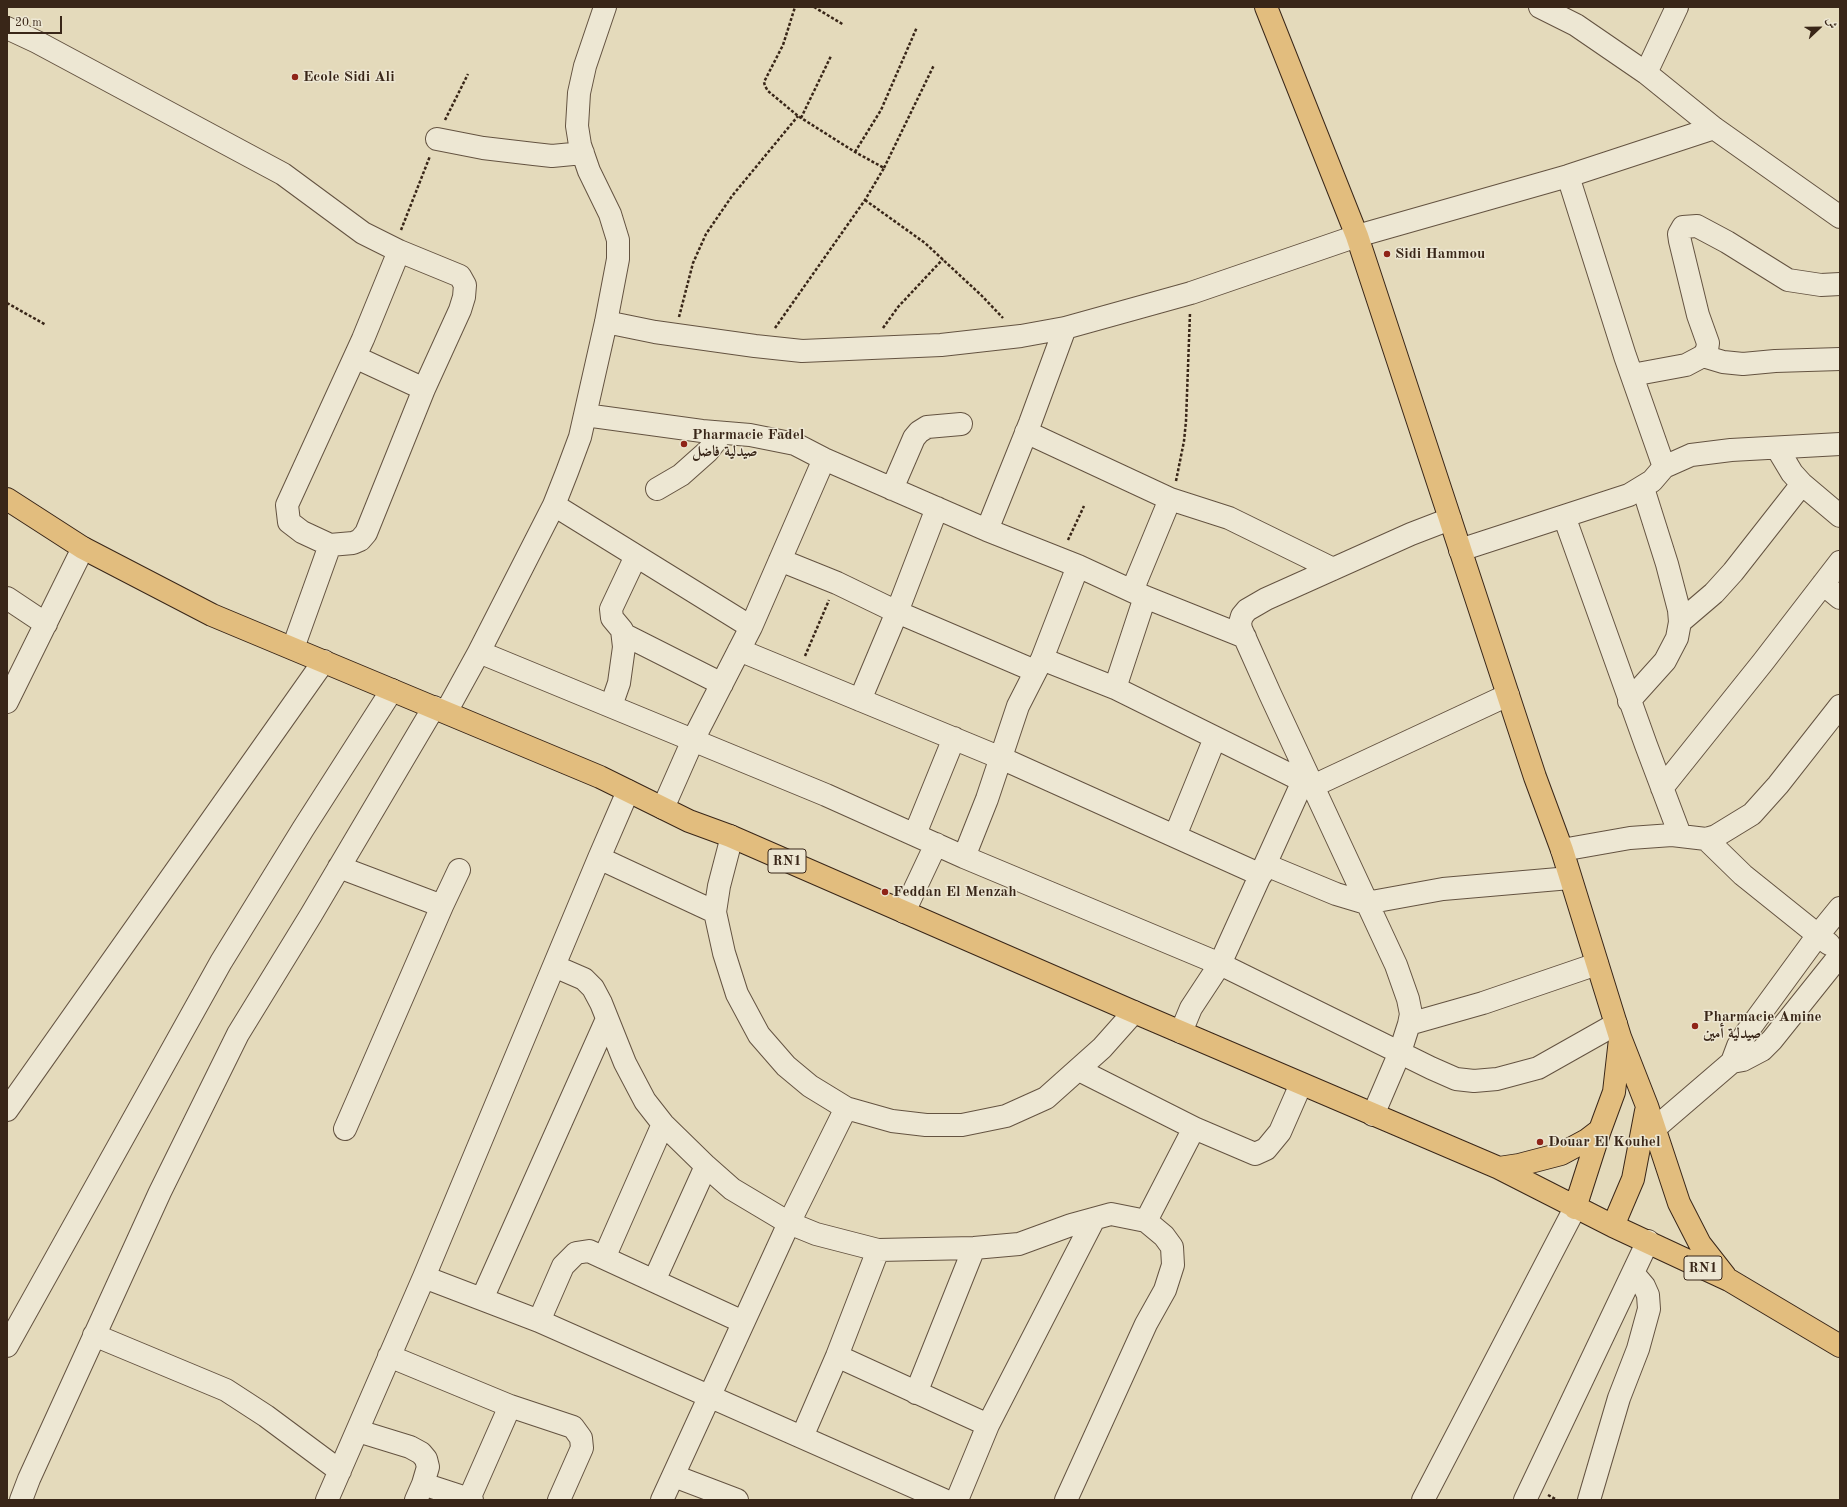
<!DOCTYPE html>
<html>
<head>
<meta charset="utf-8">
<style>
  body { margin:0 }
  #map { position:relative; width:1847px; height:1507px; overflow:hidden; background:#e4dabb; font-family:"Old Standard TT",Amiri,serif }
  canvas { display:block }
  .frame { position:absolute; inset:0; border:8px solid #392618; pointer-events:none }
  .north { position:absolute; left:1799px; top:8px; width:40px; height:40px; -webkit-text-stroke:3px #ede7d3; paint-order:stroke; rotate:68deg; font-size:11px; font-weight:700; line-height:16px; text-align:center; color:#392618 }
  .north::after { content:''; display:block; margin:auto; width:14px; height:18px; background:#392618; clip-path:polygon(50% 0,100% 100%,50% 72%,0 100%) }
  .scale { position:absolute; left:8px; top:16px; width:54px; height:18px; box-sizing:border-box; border:2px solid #392618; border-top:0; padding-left:5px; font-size:12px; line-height:14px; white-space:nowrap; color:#392618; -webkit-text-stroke:3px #ede7d3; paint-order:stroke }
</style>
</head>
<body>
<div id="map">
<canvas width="1847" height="1507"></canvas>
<div class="frame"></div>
<div class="north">ش</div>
<div class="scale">20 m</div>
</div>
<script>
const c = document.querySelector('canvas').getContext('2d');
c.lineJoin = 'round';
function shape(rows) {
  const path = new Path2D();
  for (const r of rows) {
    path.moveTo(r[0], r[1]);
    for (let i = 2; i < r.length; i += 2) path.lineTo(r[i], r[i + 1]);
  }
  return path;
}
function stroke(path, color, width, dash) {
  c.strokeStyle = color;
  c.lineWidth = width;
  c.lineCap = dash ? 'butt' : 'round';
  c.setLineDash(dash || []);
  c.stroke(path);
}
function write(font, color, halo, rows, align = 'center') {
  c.font = font + ' "Old Standard TT",Amiri,serif';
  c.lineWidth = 3;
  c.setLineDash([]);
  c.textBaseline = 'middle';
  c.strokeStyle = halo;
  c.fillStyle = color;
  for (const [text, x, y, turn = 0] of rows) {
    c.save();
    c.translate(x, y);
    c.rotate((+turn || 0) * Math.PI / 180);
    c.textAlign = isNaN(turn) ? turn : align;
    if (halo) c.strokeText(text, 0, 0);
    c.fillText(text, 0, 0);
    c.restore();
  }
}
const path = shape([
  [814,7,844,25],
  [801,118,831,56],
  [445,120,468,74],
  [855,152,881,110,917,27],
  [884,168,934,65],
  [865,200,925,243,981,295,1003,318],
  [401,230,430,156],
  [7,303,46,325],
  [679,317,693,263,706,234,732,196,798,116],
  [775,328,865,200,884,168,855,152,798,116,768,91,765,86,764,82,783,45,795,7],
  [883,328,898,307,943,259],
  [1176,481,1184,441,1186,421,1190,313],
  [1068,540,1084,506],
  [805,656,829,600],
  [1548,1495,1557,1500]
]);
const minor = shape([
  [605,7,585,66,579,93,577,126,580,145,589,171,610,214,618,240,618,259,606,322,580,437,567,472,554,505,479,652,826,795,964,857,1220,964,1431,1068,1456,1079,1474,1081,1497,1079,1538,1068,1616,1024],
  [1540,7,1576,25,1646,73,1714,128,1840,217],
  [7,28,37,42,283,174,363,233,399,251,363,339,287,505,289,522,302,532,330,545,353,543,360,540,366,533,424,389,460,310,464,297,465,285,460,276,399,251],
  [1646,73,1677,7],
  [437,139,483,148,534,154,552,156,583,153],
  [1568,176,1625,356,1664,467],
  [606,322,655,332,755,346,802,351,941,345,1021,336,1065,328,1191,293,1357,236,1568,176,1714,128],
  [1703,356,1723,362,1743,364,1775,361,1840,359],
  [355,357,424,389],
  [1632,375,1686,365,1703,356,1707,350,1708,343,1698,315,1680,241,1679,234,1683,227,1697,226,1727,242,1788,280,1821,285,1840,284],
  [585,415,702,431,750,435,795,444,824,459,987,530,1078,566,1145,597,1245,637],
  [1026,432,1170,499,1132,591],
  [1777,448,1792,473,1802,484,1840,516],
  [657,489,681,475,708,451,722,433],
  [892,489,914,438,919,432,927,427,961,424],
  [1170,499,1229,518,1333,569],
  [554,505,751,627],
  [937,508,897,612,1035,671],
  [1564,516,1646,745,1680,835],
  [987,530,1030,423,1065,328],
  [1460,550,1629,495,1652,481,1664,467,1691,455,1731,450,1840,444],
  [780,560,837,583,897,612,860,700],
  [1823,584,1840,598],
  [7,598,46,624],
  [1680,622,1714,593,1733,572,1802,484],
  [623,634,722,684],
  [293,648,330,545],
  [739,650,1001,758,1261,875],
  [1042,659,1115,688,1313,786,1508,695],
  [1115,688,1145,597],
  [1629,701,1665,661,1677,638,1680,622,1679,610,1667,564,1643,488],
  [7,702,83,548],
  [611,706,619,683,624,647,622,630,612,618,611,609,636,556],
  [446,712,479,652],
  [1662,788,1763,662,1840,562],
  [663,808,693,740,751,627,824,459],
  [915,834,954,738],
  [730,836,731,840,719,886,715,912,724,953,737,994,759,1035,786,1066,810,1086,846,1108,892,1121,926,1125,962,1125,1006,1116,1046,1098,1102,1048,1134,1012],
  [1175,836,1215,738],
  [1706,839,1743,875,1829,944],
  [1562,850,1630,838,1672,835,1706,839,1716,836,1752,814,1778,785,1840,706],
  [964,857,987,799,1018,706,1042,659,1078,566],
  [599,858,715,912],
  [1266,865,1336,894,1366,903,1443,889,1570,878],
  [339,867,442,906,459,870],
  [904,912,936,844],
  [554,966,584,979,593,988,601,1003,625,1063,645,1101,663,1124,706,1166,732,1189,789,1223,816,1234,878,1250,974,1248,1019,1244,1071,1225,1111,1214,1146,1221,1194,1128,1079,1070],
  [1409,1024,1483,1003,1597,964],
  [1181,1032,1191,1008,1220,964,1303,781],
  [1732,1062,1738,1046,1747,1032,1818,935,1840,908],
  [7,1110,324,661],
  [1373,1115,1400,1052,1409,1024,1411,1014,1408,999,1396,965,1270,694,1241,629,1240,623,1242,616,1247,610,1266,599,1411,534,1450,519],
  [1194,1128,1255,1154,1266,1149,1280,1132,1301,1084],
  [345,1129,442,906],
  [1654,1129,1732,1062,1743,1060,1762,1050,1772,1040,1840,955],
  [604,1258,663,1124],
  [424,1277,539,1321,944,1500],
  [654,1281,706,1166],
  [482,1299,607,1019],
  [539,1321,563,1266,576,1253,589,1251,743,1322],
  [94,1335,226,1390,266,1416,340,1471],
  [7,1346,221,962,303,829,392,690],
  [389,1356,510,1406,573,1427,581,1438,582,1448,559,1500],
  [837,1356,988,1425],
  [916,1393,974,1248],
  [358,1431,410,1447,421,1453,426,1459,428,1467,423,1484,416,1500],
  [802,1437,837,1356,878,1250],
  [674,1476,737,1500],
  [423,1484,472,1500],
  [469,1499,510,1406],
  [21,1500,29,1479,160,1192,238,1034,311,915,434,707],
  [327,1500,424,1277,599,858,628,791],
  [662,1500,789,1223,846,1108],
  [957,1500,988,1425,1094,1219],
  [1066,1500,1146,1324,1165,1290,1173,1265,1172,1247,1164,1236,1146,1221],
  [1423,1500,1575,1208],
  [1525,1500,1648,1241],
  [1589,1500,1619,1398,1638,1349,1649,1309,1648,1295,1644,1286,1633,1273]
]);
const major = shape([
  [1266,7,1357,236,1535,777,1562,850,1620,1037,1647,1106,1679,1203,1700,1244,1725,1276],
  [7,499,83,548,212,615,600,777,689,821,730,836,1134,1012,1499,1168,1613,1226,1729,1280,1840,1346],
  [1499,1168,1519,1165,1561,1154,1587,1140,1600,1130],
  [1575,1208,1600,1130,1614,1092,1620,1039],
  [1613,1226,1633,1179,1646,1111]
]);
const markers = [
  [295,77,4,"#8f2418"],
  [1387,254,4,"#8f2418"],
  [684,444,4,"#8f2418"],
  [885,892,4,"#8f2418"],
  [1695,1026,4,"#8f2418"],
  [1540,1142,4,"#8f2418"]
];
const shields = [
  [787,861,38],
  [1703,1268,38]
];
const shieldNames = [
  ["RN1",787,861],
  ["RN1",1703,1268]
];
const poiNames = [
  ["Ecole Sidi Ali",303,77],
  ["Sidi Hammou",1395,254],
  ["Pharmacie Fadel",692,435],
  ["صيدلية فاضل",692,452],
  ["Feddan El Menzah",893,892],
  ["Pharmacie Amine",1703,1017],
  ["صيدلية أمين",1703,1034],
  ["Douar El Kouhel",1548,1142]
];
stroke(minor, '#645341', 24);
stroke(major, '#392618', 24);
stroke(path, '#392618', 2.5, [3, 2]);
stroke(minor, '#ede7d3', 22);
stroke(major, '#e2bd7e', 22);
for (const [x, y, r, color] of markers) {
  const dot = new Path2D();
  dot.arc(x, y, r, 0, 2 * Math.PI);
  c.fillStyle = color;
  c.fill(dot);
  stroke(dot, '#ede7d3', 1.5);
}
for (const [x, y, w] of shields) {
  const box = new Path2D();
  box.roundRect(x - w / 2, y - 12, w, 24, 3);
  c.fillStyle = '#ede7d3';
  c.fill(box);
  stroke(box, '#392618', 1);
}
write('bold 14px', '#392618', null, shieldNames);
write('bold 15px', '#392618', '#ede7d3', poiNames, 'left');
</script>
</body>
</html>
